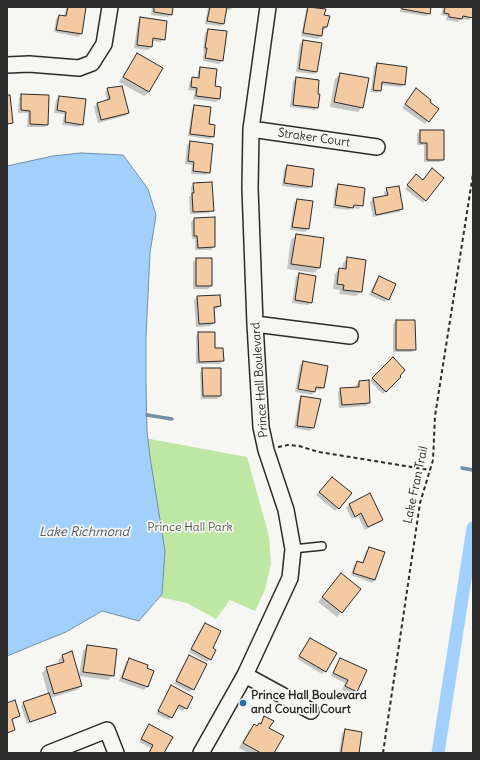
<!DOCTYPE html>
<html>
<head>
<meta charset="utf-8">
<style>
  body { margin:0 }
  #map { position:relative; width:480px; height:760px; overflow:hidden; background:#f6f6f2; font-family:Delius,sans-serif }
  canvas { display:block }
  .frame { position:absolute; inset:0; border:8px solid #2b2b2b; pointer-events:none }
</style>
</head>
<body>
<div id="map">
<canvas width="480" height="760"></canvas>
<div class="frame"></div>
</div>
<script>
const c = document.querySelector('canvas').getContext('2d');
c.lineJoin = 'round';
function fill(path, color) {
  c.fillStyle = color;
  c.fill(path, 'evenodd');
}
function shape(rows) {
  const path = new Path2D();
  for (const r of rows) {
    path.moveTo(r[0], r[1]);
    for (let i = 2; i < r.length; i += 2) path.lineTo(r[i], r[i + 1]);
  }
  return path;
}
function stroke(path, color, width, dash) {
  c.strokeStyle = color;
  c.lineWidth = width;
  c.lineCap = dash ? 'butt' : 'round';
  c.setLineDash(dash || []);
  c.stroke(path);
}
function write(font, color, halo, rows, align = 'center') {
  c.font = font + ' Delius,sans-serif';
  c.lineWidth = 3.5;
  c.setLineDash([]);
  c.textBaseline = 'middle';
  c.strokeStyle = halo;
  c.fillStyle = color;
  for (const [text, x, y, turn = 0] of rows) {
    c.save();
    c.translate(x, y);
    c.rotate((+turn || 0) * Math.PI / 180);
    c.textAlign = isNaN(turn) ? turn : align;
    if (halo) c.strokeText(text, 0, 0);
    c.fillText(text, 0, 0);
    c.restore();
  }
}
const green = shape([
  [128,435,247,457,269,536,271,564,265,590,255,611,230,600,216,619,187,603,107,586]
]);
const water = shape([
  [81,153,123,155,148,189,156,215,150,253,146,337,146,383,147,431,150,457,165,551,162,594,139,621,102,611,66,632,7,656,7,166,53,156,81,153]
]);
const shadow = shape([
  [66,7,85,7,81,34,78,37,54,32,56,19,59,16,64,17],
  [152,7,172,7,171,14,168,17,151,15],
  [208,7,233,7,230,10,226,9,224,23,221,26,205,24],
  [308,7,324,9,323,16,327,27,324,30,322,30,321,36,318,39,301,36,306,10],
  [400,7,430,7,429,14,426,16,400,12],
  [443,7,473,7,472,17,469,20,461,19,458,22,446,20,447,16,441,15],
  [141,19,164,39,161,42,152,41,151,47,148,50,134,48,138,22],
  [208,30,222,61,219,64,203,61,204,51,203,51,205,33],
  [303,41,317,71,314,74,296,72,300,44],
  [137,54,149,92,144,96,119,82,133,59],
  [377,64,404,84,401,87,381,85,380,90,377,93,371,92,374,67],
  [201,68,214,87,219,99,216,102,193,99,195,91,188,90,190,81,193,78,197,79,198,71],
  [340,74,362,107,358,112,330,107,335,79],
  [296,78,318,107,315,110,290,107,293,81],
  [108,89,128,113,125,116,98,123,94,107,97,104,107,101,105,92],
  [413,93,437,109,425,124,402,108],
  [22,95,47,124,44,127,27,127,28,113,18,113,19,98],
  [59,97,82,124,79,127,62,125,64,114,54,113,56,100],
  [195,106,208,125,213,136,210,139,188,136,192,109],
  [420,131,443,159,440,162,424,162,424,145,417,145,417,134],
  [190,142,209,172,206,175,191,174,192,165,185,164,187,145],
  [287,166,311,186,308,189,282,186,284,169],
  [413,179,423,181,426,200,423,203,405,189],
  [194,184,212,210,209,213,190,214,189,197,191,195,191,187],
  [338,185,364,189,361,207,361,205,349,203,349,205,360,207,359,209,352,208,349,210,333,208,335,188],
  [387,189,402,209,399,212,373,217,370,202,373,199,385,197,384,192],
  [297,200,312,202,308,229,305,232,290,230,294,203],
  [194,219,214,247,211,250,195,250,195,239,192,239,191,222],
  [296,235,323,239,319,268,314,273,287,269,291,240],
  [348,258,361,292,356,296,339,294,340,290,333,289,335,274,339,269,342,269,343,263],
  [196,259,211,286,208,289,193,289,193,262],
  [299,274,311,302,308,305,292,303,296,277],
  [379,277,388,299,385,302,369,295,376,280],
  [197,297,220,306,217,309,213,309,214,323,211,326,196,327,194,300],
  [396,321,415,349,412,352,393,352,393,324],
  [199,333,214,349,223,361,220,364,196,364,196,336],
  [393,359,400,377,383,394,370,381],
  [303,362,323,387,320,390,315,389,312,395,295,392,300,365],
  [203,369,220,396,217,399,201,399,200,372],
  [359,382,369,403,366,406,339,408,338,392,341,389,356,388,356,385],
  [302,397,313,428,310,431,294,428,299,400],
  [332,478,350,494,335,511,316,495],
  [369,495,382,520,379,522,365,530,358,516,352,519,346,508,349,505],
  [369,548,375,580,372,583,351,575,354,565,357,562,362,563,366,551],
  [341,574,341,612,337,617,318,602],
  [205,624,211,648,210,659,207,662,189,652,202,627],
  [310,639,325,671,322,674,297,659],
  [87,646,113,676,108,680,79,676,83,651],
  [62,656,81,686,77,690,50,698,55,712,52,715,27,724,21,706,24,703,48,694,42,673,47,668,59,664,58,660],
  [189,657,193,689,190,692,174,684,186,660],
  [129,659,152,671,147,687,144,690,119,681,126,662],
  [341,659,356,691,353,694,342,690,345,683,331,676,338,662],
  [172,687,186,708,183,711,176,708,169,720,156,714,169,690],
  [265,718,273,753,248,753,239,748,249,730,254,726,256,727],
  [149,725,163,753,148,753,151,748,139,742],
  [345,730,358,753,339,753,342,733]
]);
const stream = shape([
  [147,415,172,419],
  [462,468,473,470]
]);
const canal = shape([
  [438,753,473,528]
]);
const building = shape([
  [68,7,86,7,82,34,56,30,59,15,66,16,68,7],
  [154,7,173,7,172,15,154,12,154,7],
  [210,7,227,7,224,24,207,21,210,7],
  [308,7,326,9,324,15,330,16,327,27,323,27,322,36,303,33,308,7],
  [402,7,431,7,430,14,402,9,402,7],
  [445,7,473,7,473,18,463,16,462,19,449,17,449,14,444,13,445,7],
  [140,17,167,21,165,40,153,38,152,47,137,45,140,17],
  [208,29,227,31,223,61,205,58,207,48,205,48,208,29],
  [303,40,322,43,317,72,299,69,303,40],
  [137,53,163,68,149,92,123,77,137,53],
  [377,63,407,67,405,85,382,82,381,91,373,90,377,63],
  [200,67,217,69,215,86,221,87,220,99,196,96,197,88,191,87,192,77,199,78,200,67],
  [340,73,369,78,363,108,334,102,340,73],
  [296,77,319,80,318,94,320,94,318,108,293,105,296,77],
  [122,86,129,113,101,120,97,103,110,99,107,88,122,86],
  [416,88,431,100,430,102,439,109,429,122,405,104,416,88],
  [21,94,49,95,48,125,30,124,30,111,21,110,21,94],
  [7,95,10,95,13,123,7,124,7,95],
  [59,96,86,99,83,125,65,122,66,112,57,110,59,96],
  [194,105,211,107,209,124,215,125,214,137,190,134,194,105],
  [420,130,444,130,444,160,427,160,427,143,420,143,420,130],
  [190,141,213,144,210,173,193,171,194,162,188,161,190,141],
  [287,165,314,169,312,187,284,183,287,165],
  [432,168,444,178,426,201,407,185,416,174,423,180,432,168],
  [212,182,214,211,193,212,192,193,194,193,193,183,212,182],
  [338,184,365,188,363,206,354,205,353,208,335,205,338,184],
  [399,186,403,209,376,215,373,198,388,195,386,188,399,186],
  [297,199,313,201,309,229,292,227,297,199],
  [215,217,215,247,198,248,197,236,194,236,194,218,215,217],
  [296,234,324,238,320,268,291,264,296,234],
  [347,257,366,260,362,292,343,290,344,285,337,284,339,268,346,269,347,257],
  [196,258,212,258,212,286,196,286,196,258],
  [299,273,316,276,312,303,295,300,299,273],
  [379,276,396,284,389,300,372,292,379,276],
  [220,295,221,306,214,307,215,323,199,324,197,296,220,295],
  [396,320,415,320,416,350,396,350,396,320],
  [198,332,215,332,215,348,223,348,224,361,199,362,198,332],
  [393,357,405,370,400,376,401,377,386,392,372,378,393,357],
  [303,361,328,366,324,388,316,387,315,392,298,389,303,361],
  [202,368,221,368,221,396,203,396,202,368],
  [369,380,370,403,342,405,340,388,359,387,359,381,369,380],
  [301,396,321,399,314,428,297,426,301,396],
  [332,477,352,493,339,509,319,492,332,477],
  [370,493,383,520,368,527,361,513,355,517,349,504,370,493],
  [369,547,385,552,375,580,353,573,357,561,363,563,369,547],
  [341,573,361,589,342,613,322,597,341,573],
  [205,623,221,631,213,648,216,650,211,660,191,649,205,623],
  [310,638,337,653,326,672,299,656,310,638],
  [87,645,117,649,114,676,83,672,87,645],
  [72,651,82,686,54,694,46,667,64,662,62,655,72,651],
  [189,655,207,664,194,690,176,681,189,655],
  [129,658,148,665,147,668,154,671,148,687,122,678,129,658],
  [340,658,367,670,357,692,345,686,348,680,333,673,340,658],
  [171,685,193,697,187,709,179,705,172,718,158,711,171,685],
  [49,693,56,713,30,722,23,702,49,693],
  [15,700,20,716,12,719,15,730,7,733,7,703,15,700],
  [264,716,274,721,269,728,284,736,274,753,261,753,243,743,254,724,257,726,259,723,261,724,264,716],
  [149,724,173,737,164,753,149,753,153,745,141,739,149,724],
  [345,729,362,732,359,753,341,753,345,729]
]);
const path = shape([
  [278,447,288,445,299,446,319,452,430,470],
  [383,753,420,503,433,460,435,416,473,174]
]);
const service = shape([
  [293,549,322,546]
]);
const minor = shape([
  [7,65,29,64,79,68,92,63,104,44,110,7],
  [251,129,377,147],
  [255,324,350,336],
  [245,675,311,711],
  [49,753,107,730,116,753],
  [201,753,245,675,290,578,293,549,286,510,266,450,261,427,255,324,250,188,251,129,268,7]
]);
const markers = [
  [243,703,4,"#1f6fb2"]
];
const streetNames = [
  ["Straker Court",314,138,8],
  ["Prince Hall Boulevard",260,380,-94],
  ["Lake Fran Trail",416,485,-78]
];
const parkNames = [
  ["Prince Hall Park",190,528]
];
const poiNames = [
  ["Prince Hall Boulevard",251,696],
  ["and Councill Court",251,710]
];
const waterNames = [
  ["Lake Richmond",84,532]
];
fill(green, '#bde7a3');
fill(water, '#a2d0fd');
stroke(water, '#728ea9', 1);
fill(shadow, '#0003');
stroke(stream, '#728ea9', 3.5);
stroke(canal, '#a2d0fd', 13);
fill(building, '#f4caa3');
stroke(building, '#2b2b2b', 1);
stroke(service, '#2b2b2b', 10);
stroke(minor, '#2b2b2b', 18);
stroke(path, '#2b2b2b', 2, [4, 3]);
stroke(service, '#f6f6f2', 7);
stroke(minor, '#f6f6f2', 15);
for (const [x, y, r, color] of markers) {
  const dot = new Path2D();
  dot.arc(x, y, r, 0, 2 * Math.PI);
  c.fillStyle = color;
  c.fill(dot);
  stroke(dot, '#f6f6f2', 1.5);
}
write('12px', '#2b2b2b', '#f6f6f2', streetNames);
write('12px', '#505a49', '#f6f6f2', parkNames);
write('bold 12px', '#2b2b2b', '#f6f6f2', poiNames, 'left');
write('italic 13px', '#495460', '#f6f6f2', waterNames);
</script>
</body>
</html>
